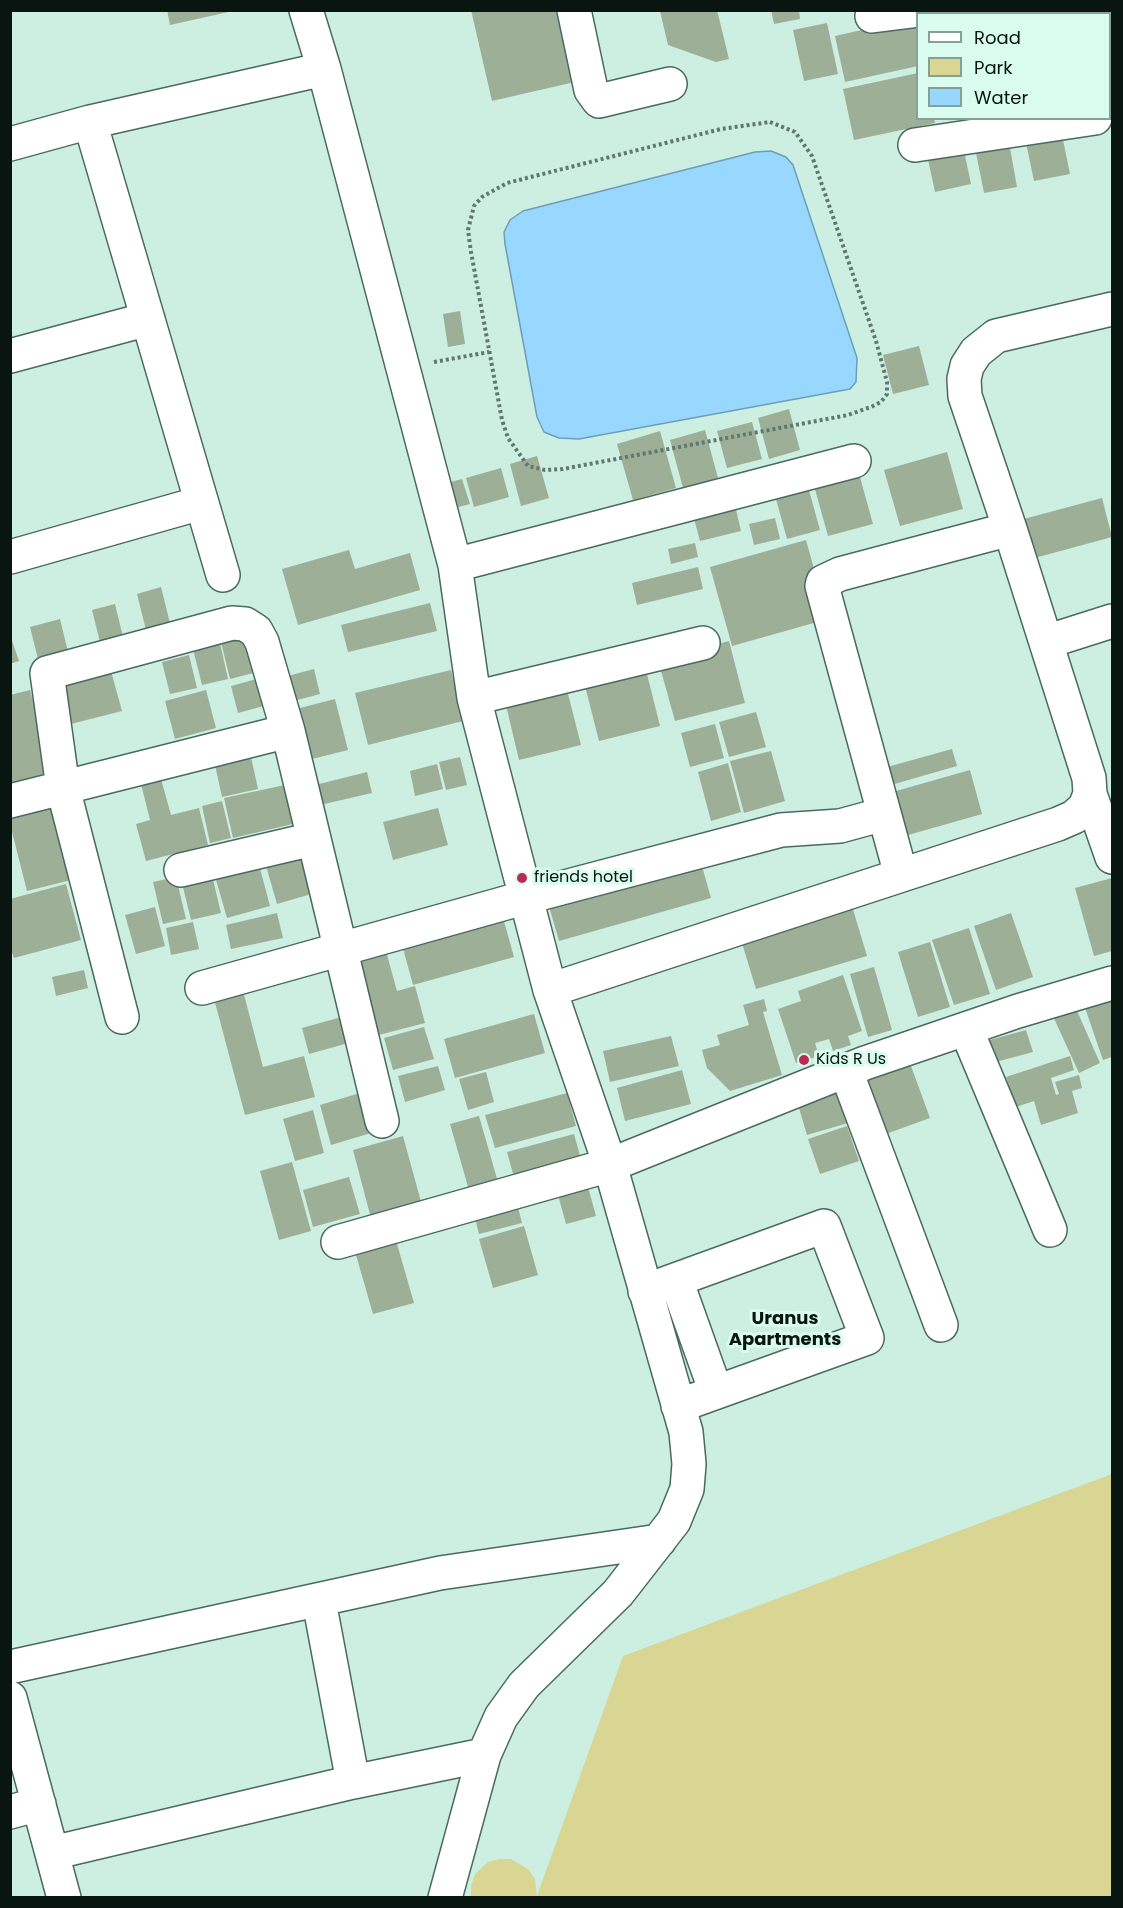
<!DOCTYPE html>
<html>
<head>
<meta charset="utf-8">
<style>
  body { margin:0 }
  #map { position:relative; width:1123px; height:1908px; overflow:hidden; background:#ccefe2; font-family:Poppins,sans-serif }
  canvas { display:block }
  .frame { position:absolute; inset:0; border:12px solid #081511; pointer-events:none }
  .legend { position:absolute; left:916px; top:12px; width:195px; height:108px; box-sizing:border-box; background:#d9fcef; border:2px solid #85a096; margin:0; padding:8px 10px; list-style:none; font-size:18px; color:#081511 }
  .legend li { display:flex; align-items:center; gap:12px; height:30px }
  .legend b { width:30px; border:2px solid #85a096 }
</style>
</head>
<body>
<div id="map">
<canvas width="1123" height="1908"></canvas>
<div class="frame"></div>
<ul class="legend">
<li><b style="height:8px;background:#fff"></b>Road</li>
<li><b style="height:16px;background:#d8d692"></b>Park</li>
<li><b style="height:16px;background:#99d8fe"></b>Water</li>
</ul>
</div>
<script>
const c = document.querySelector('canvas').getContext('2d');
c.lineJoin = 'round';
function fill(path, color) {
  c.fillStyle = color;
  c.fill(path, 'evenodd');
}
function shape(rows) {
  const path = new Path2D();
  for (const r of rows) {
    path.moveTo(r[0], r[1]);
    for (let i = 2; i < r.length; i += 2) path.lineTo(r[i], r[i + 1]);
  }
  return path;
}
function stroke(path, color, width, dash) {
  c.strokeStyle = color;
  c.lineWidth = width;
  c.lineCap = dash ? 'butt' : 'round';
  c.setLineDash(dash || []);
  c.stroke(path);
}
function write(font, color, halo, rows, align = 'center') {
  c.font = font + ' Poppins,sans-serif';
  c.lineWidth = 6;
  c.setLineDash([]);
  c.textBaseline = 'middle';
  c.strokeStyle = halo;
  c.fillStyle = color;
  for (const [text, x, y, turn = 0] of rows) {
    c.save();
    c.translate(x, y);
    c.rotate((+turn || 0) * Math.PI / 180);
    c.textAlign = isNaN(turn) ? turn : align;
    if (halo) c.strokeText(text, 0, 0);
    c.fillText(text, 0, 0);
    c.restore();
  }
}
const green = shape([
  [1112,1474,1112,1897,471,1897,471,1885,475,1874,488,1862,499,1859,511,1859,528,1869,535,1879,537,1896,623,1656]
]);
const water = shape([
  [771,151,786,157,793,165,857,358,856,382,850,389,579,439,559,438,544,432,537,417,505,244,504,232,510,220,523,211,755,152,771,151]
]);
const building = shape([
  [167,10,233,10,233,11,170,25],
  [471,10,563,10,579,81,492,101],
  [717,10,729,59,716,62,668,45,660,11],
  [771,10,799,10,800,19,774,24],
  [999,10,1041,10,1041,14,999,14],
  [1044,10,1089,10,1090,14,1045,14],
  [914,18,918,33,918,66,845,82,835,36],
  [827,23,838,74,804,81,793,30],
  [918,73,918,118,934,118,935,123,854,140,843,89],
  [1061,130,1070,174,1034,181,1025,138],
  [962,141,971,184,935,192,926,150],
  [1009,142,1017,187,984,193,975,148],
  [460,311,465,344,448,347,443,314],
  [919,346,929,385,893,394,883,355],
  [789,409,800,450,769,459,758,418],
  [752,422,762,459,727,468,717,431],
  [705,430,718,478,683,488,670,440],
  [660,431,676,488,633,500,617,444],
  [947,452,963,509,900,526,884,470],
  [537,456,549,498,521,506,510,464],
  [501,468,509,497,474,507,466,478],
  [858,470,873,524,828,536,813,482],
  [462,479,470,504,443,511,436,486],
  [807,483,820,530,787,539,774,492],
  [1102,498,1112,537,1031,559,1020,520],
  [734,501,741,531,700,541,692,511],
  [775,518,780,539,754,545,749,524],
  [806,540,828,619,732,646,710,567],
  [695,543,698,557,671,564,668,549],
  [349,550,355,569,410,553,420,590,298,625,282,569],
  [698,567,703,589,637,605,632,583],
  [161,587,170,623,146,630,137,594],
  [430,603,437,631,348,652,341,625],
  [115,604,124,641,101,646,92,610],
  [60,619,69,656,39,663,30,627],
  [255,634,265,670,230,679,221,642],
  [10,635,19,661,10,664],
  [729,641,745,703,675,721,658,660],
  [220,643,228,679,202,685,193,649],
  [189,655,197,688,170,694,162,662],
  [645,666,660,726,599,741,584,682],
  [314,669,320,694,286,703,280,678],
  [451,670,463,721,368,745,355,693],
  [111,671,122,711,63,726,53,686],
  [260,678,267,705,238,713,231,686],
  [565,682,581,745,519,760,504,697],
  [30,690,52,772,10,783,10,695],
  [206,690,216,728,175,739,165,701],
  [335,699,348,750,312,759,300,708],
  [756,712,766,747,729,757,719,722],
  [715,724,724,758,690,767,681,733],
  [249,748,258,789,222,797,213,756],
  [952,749,957,766,884,787,880,769],
  [771,751,785,801,744,813,730,761],
  [460,757,467,785,446,790,439,762],
  [728,763,741,812,711,821,698,772],
  [437,764,443,789,415,796,410,771],
  [970,770,982,814,894,839,882,795],
  [367,772,372,793,320,805,315,785],
  [161,779,171,815,199,808,208,845,146,861,136,824,150,820,141,784],
  [285,785,293,824,233,838,224,798],
  [54,795,75,879,27,891,10,824,10,805],
  [222,801,231,838,210,843,202,806],
  [438,808,448,845,393,860,383,822],
  [302,848,315,893,277,904,264,859],
  [698,852,711,898,559,941,546,896],
  [258,861,270,906,227,918,214,873],
  [211,871,221,913,191,920,181,879],
  [176,877,186,919,163,924,153,882],
  [1112,878,1112,951,1094,956,1075,888],
  [66,884,81,940,14,958,10,946,10,899],
  [849,896,867,956,756,989,738,930],
  [155,907,165,946,136,954,125,915],
  [277,913,283,938,231,949,226,925],
  [1011,913,1033,977,996,990,974,926],
  [502,914,514,957,413,985,401,941],
  [193,922,199,949,171,955,166,928],
  [969,928,990,994,954,1005,932,940],
  [930,942,950,1007,918,1017,898,952],
  [384,944,397,991,415,986,425,1023,375,1036,352,953],
  [874,967,892,1030,868,1037,850,974],
  [84,970,88,988,56,996,52,977],
  [843,975,862,1031,848,1036,851,1045,833,1051,829,1039,815,1043,819,1056,796,1063,778,1009,801,1001,798,991],
  [242,987,263,1067,304,1056,315,1097,245,1115,213,995],
  [1112,994,1112,1057,1103,1060,1083,1002],
  [764,999,767,1011,763,1012,782,1075,730,1091,707,1068,702,1050,720,1045,717,1035,749,1025,743,1005],
  [1074,1004,1100,1063,1079,1073,1052,1014],
  [534,1014,545,1053,455,1078,444,1039],
  [345,1016,352,1042,309,1054,302,1028],
  [424,1027,434,1059,393,1070,384,1038],
  [1026,1030,1033,1052,992,1063,986,1041],
  [671,1036,679,1066,610,1082,603,1051],
  [907,1055,930,1118,883,1135,860,1071],
  [1070,1056,1074,1070,1051,1078,1056,1095,1059,1094,1055,1082,1079,1075,1082,1088,1072,1091,1078,1113,1041,1125,1034,1101,1016,1107,1006,1077],
  [438,1066,445,1090,405,1102,398,1076],
  [682,1070,691,1104,625,1121,617,1088],
  [486,1072,494,1102,468,1110,459,1079],
  [844,1084,855,1121,807,1135,796,1098],
  [360,1093,371,1133,331,1145,320,1105],
  [567,1093,576,1126,495,1148,485,1115],
  [313,1110,324,1153,295,1161,283,1119],
  [479,1116,498,1182,469,1190,450,1124],
  [847,1126,859,1161,820,1174,808,1139],
  [574,1134,584,1170,517,1188,507,1152],
  [403,1136,423,1209,372,1222,353,1150],
  [292,1162,311,1231,279,1240,260,1171],
  [349,1177,360,1214,313,1227,303,1190],
  [588,1187,596,1216,566,1224,558,1195],
  [515,1195,522,1223,479,1234,472,1206],
  [524,1226,538,1275,493,1288,479,1239],
  [393,1230,414,1303,373,1314,352,1241]
]);
const path = shape([
  [770,122,795,132,812,156,876,341,887,382,887,394,881,402,871,407,848,415,563,469,545,470,528,466,508,438,502,420,471,252,468,230,474,206,482,197,507,183,721,129,770,122],
  [434,362,489,352]
]);
const minor = shape([
  [306,10,324,69,455,565,474,698,550,990,610,1165,686,1432,689,1464,687,1489,674,1521,618,1593,524,1685,501,1717,484,1755,445,1898],
  [574,10,591,90,599,101,670,84],
  [1102,10,1103,14],
  [872,16,920,10],
  [1110,48,1112,63],
  [90,122,223,575],
  [10,144,90,122,324,69],
  [915,145,1095,118],
  [10,356,148,319],
  [10,557,201,503],
  [455,565,854,461],
  [1046,642,1112,621],
  [474,698,703,643],
  [1090,794,1112,857],
  [10,801,288,731],
  [181,870,313,839],
  [901,875,822,586,823,582,840,574,1010,529],
  [202,988,527,897,781,830,840,826,884,814],
  [550,990,1058,824,1074,817,1085,807,1090,794,1089,778,1010,529,965,396,964,379,967,366,976,352,996,336,1112,309],
  [122,1017,63,788,47,673,232,623,245,624,256,631,262,642,288,731,382,1121],
  [966,1029,1050,1230],
  [846,1071,941,1325],
  [338,1242,610,1165,865,1063,1018,1011,1112,983],
  [676,1280,716,1392],
  [645,1291,824,1226,867,1338,678,1406],
  [319,1601,353,1782],
  [10,1667,440,1573,659,1541],
  [10,1698,64,1898],
  [10,1812,39,1804],
  [52,1853,353,1782,484,1755]
]);
const markers = [
  [522,878,6,"#b92955"],
  [804,1060,6,"#b92955"]
];
const poiNames = [
  ["friends hotel",534,878],
  ["Kids R Us",816,1060]
];
const neighbourhoodNames = [
  ["Uranus",785,1319],
  ["Apartments",785,1340]
];
fill(green, '#d8d692');
fill(water, '#99d8fe');
stroke(water, '#6e9eb7', 1.5);
fill(building, '#9daf97');
stroke(minor, '#4b6a5f', 36);
stroke(path, '#617870', 4, [3, 3]);
stroke(minor, '#fff', 33);
for (const [x, y, r, color] of markers) {
  const dot = new Path2D();
  dot.arc(x, y, r, 0, 2 * Math.PI);
  c.fillStyle = color;
  c.fill(dot);
  stroke(dot, '#d9fcef', 2);
}
write('16px', '#081511', '#d9fcef', poiNames, 'left');
write('bold 18px', '#081511', '#d9fcef', neighbourhoodNames);
</script>
</body>
</html>
